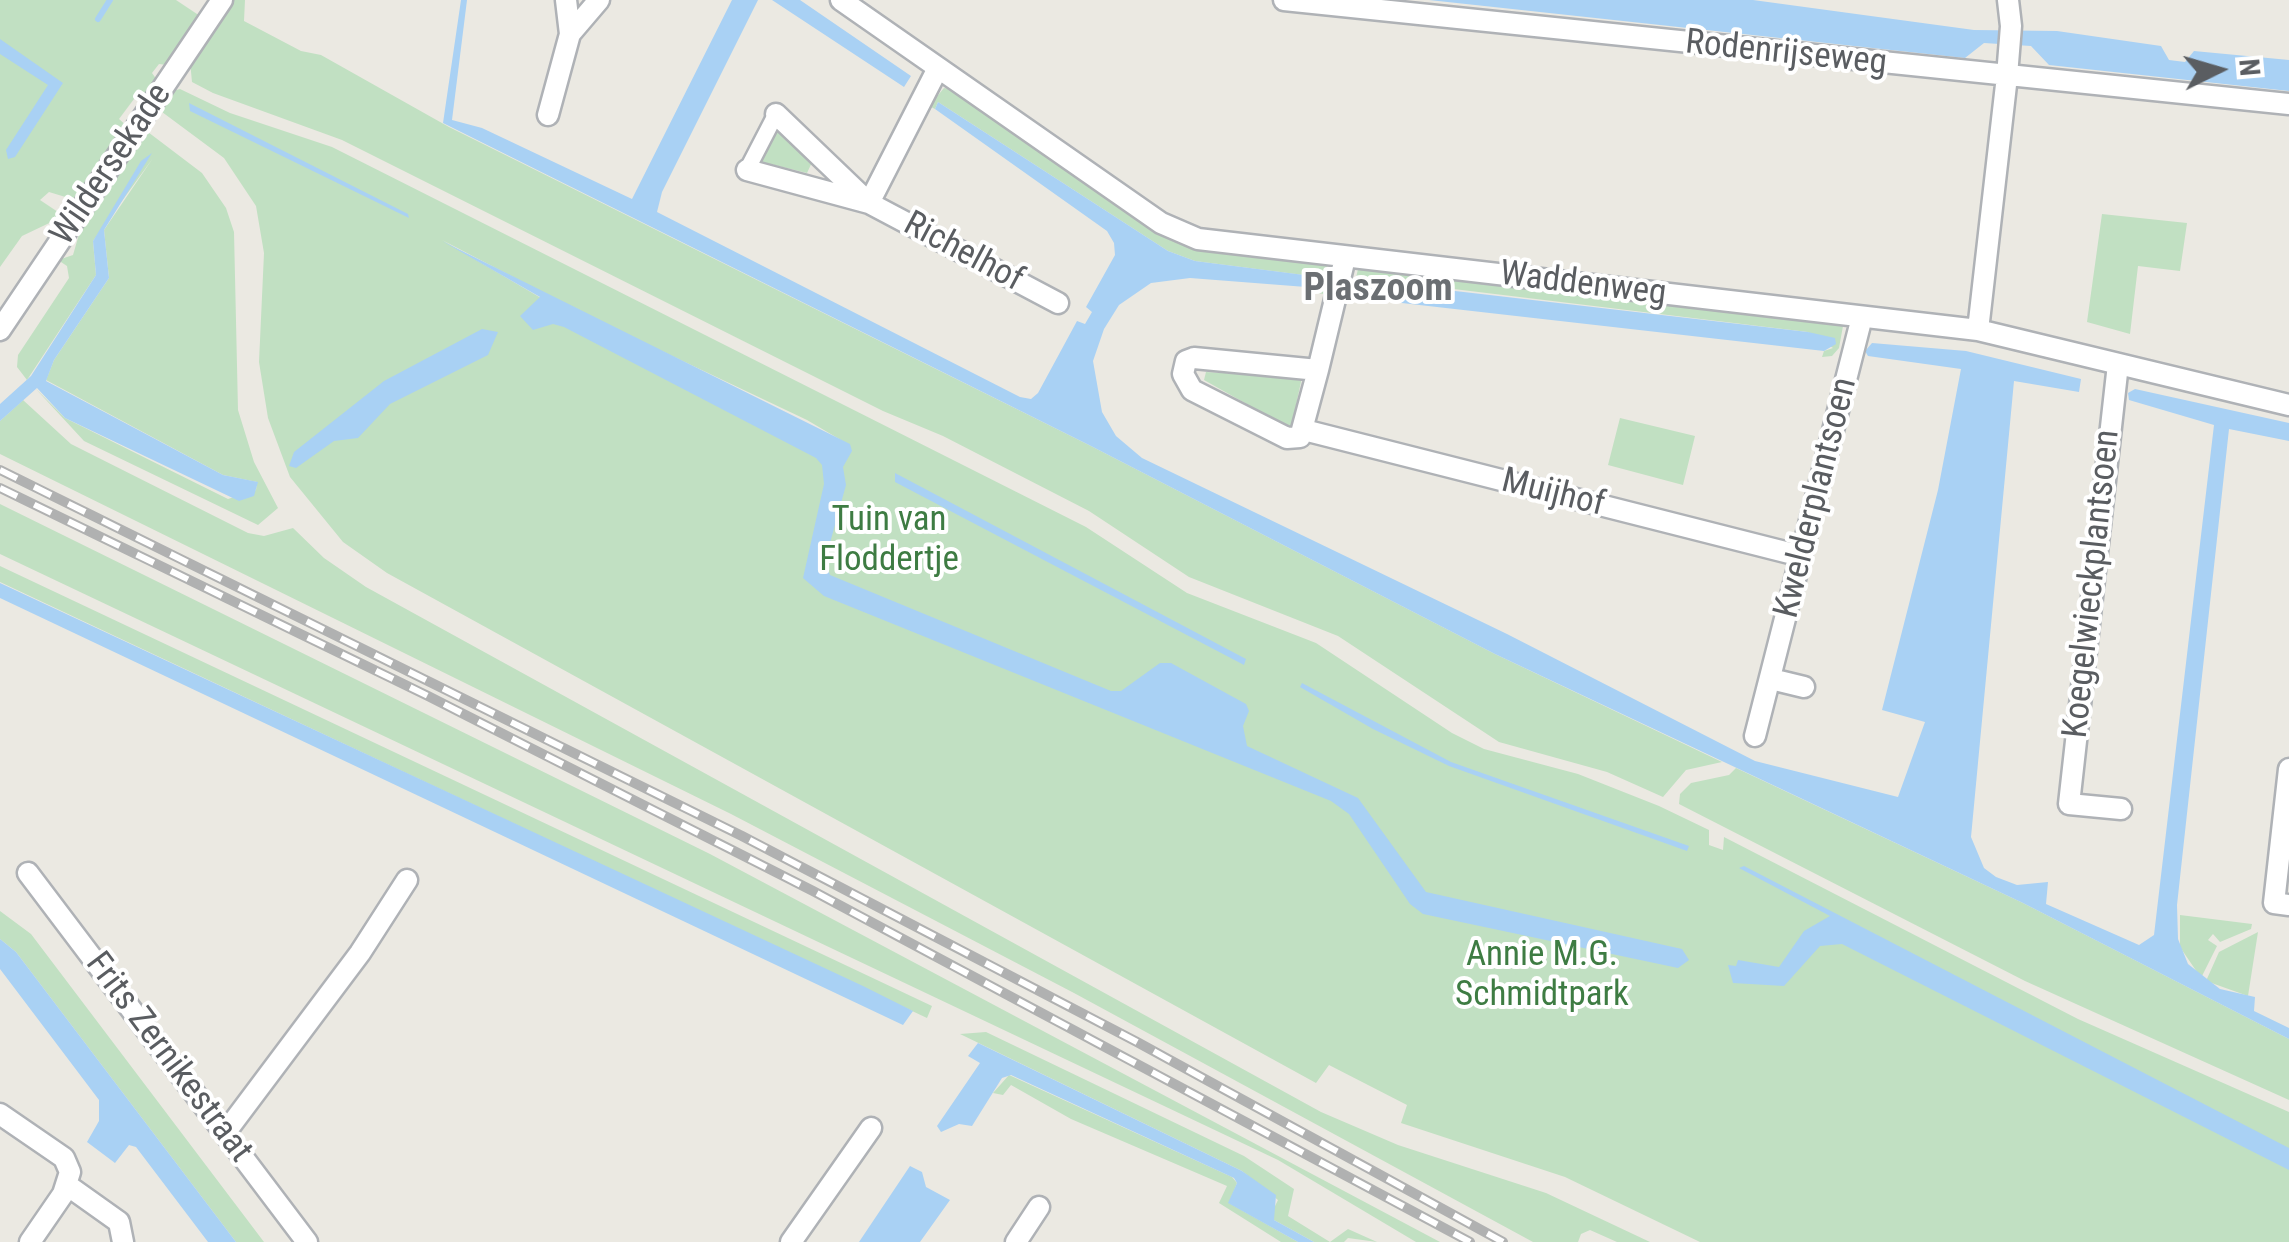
<!DOCTYPE html>
<html>
<head>
<meta charset="utf-8">
<style>
  body { margin:0 }
  #map { position:relative; width:2289px; height:1242px; overflow:hidden; background:#ebe9e2; font-family:"Roboto Condensed",sans-serif }
  canvas { display:block }
  .north { position:absolute; left:2169px; top:20px; width:100px; height:100px; -webkit-text-stroke:8px #fff; paint-order:stroke; rotate:85deg; font-size:28px; font-weight:700; line-height:40px; text-align:center; color:#5a5d61 }
  .north::after { content:''; display:block; margin:auto; width:35px; height:45px; background:#5a5d61; clip-path:polygon(50% 0,100% 100%,50% 72%,0 100%) }
</style>
</head>
<body>
<div id="map">
<canvas width="2289" height="1242"></canvas>
<div class="north">N</div>
</div>
<script>
const c = document.querySelector('canvas').getContext('2d');
c.lineJoin = 'round';
function fill(path, color) {
  c.fillStyle = color;
  c.fill(path, 'evenodd');
}
function shape(rows) {
  const path = new Path2D();
  for (const r of rows) {
    path.moveTo(r[0], r[1]);
    for (let i = 2; i < r.length; i += 2) path.lineTo(r[i], r[i + 1]);
  }
  return path;
}
function stroke(path, color, width, dash) {
  c.strokeStyle = color;
  c.lineWidth = width;
  c.lineCap = dash ? 'butt' : 'round';
  c.setLineDash(dash || []);
  c.stroke(path);
}
function write(font, color, halo, rows, align = 'center') {
  c.font = font + ' "Roboto Condensed",sans-serif';
  c.lineWidth = 8;
  c.setLineDash([]);
  c.textBaseline = 'middle';
  c.strokeStyle = halo;
  c.fillStyle = color;
  for (const [text, x, y, turn = 0] of rows) {
    c.save();
    c.translate(x, y);
    c.rotate((+turn || 0) * Math.PI / 180);
    c.textAlign = isNaN(turn) ? turn : align;
    if (halo) c.strokeText(text, 0, 0);
    c.fillText(text, 0, 0);
    c.restore();
  }
}
const green = shape([
  [0,0,176,0,203,18,167,65,159,64,152,73,157,80,146,101,137,95,119,119,128,127,84,190,72,199,49,192,40,200,64,216,22,236,0,267],
  [230,0,245,0,244,21,301,51,321,55,449,127,1091,446,1495,654,1722,762,1686,770,1663,797,1607,772,1499,742,1338,636,1189,577,1089,511,943,436,883,411,342,140,213,93,192,82,190,61],
  [944,88,958,90,1164,234,1325,264,1332,272,1331,295,1317,293,1322,283,1319,277,1195,261,1168,251,938,102,935,109,929,106],
  [180,89,230,113,332,147,1086,527,1187,593,1316,643,1452,733,1484,749,1578,774,1659,806,1709,830,1709,845,1723,850,1724,837,2078,1019,2289,1112,2289,1242,1700,1242,1565,1177,1401,1123,1407,1105,1329,1065,1316,1083,387,573,343,542,290,477,268,418,259,362,264,253,256,206,224,158,158,109,169,92],
  [442,240,590,317,807,420,851,446,541,298],
  [776,125,814,158,807,173,758,161],
  [144,129,202,173,226,208,234,232,238,410,254,462,278,508,258,525,84,441,35,388,65,418,228,499,256,490,257,482,223,475,46,380,54,360,109,278,104,230,153,158,93,241,96,275,27,380,17,367,18,355,69,278,67,266,58,260,73,255,82,224],
  [2102,214,2187,223,2180,271,2138,266,2130,334,2087,322],
  [1365,267,1835,321,1843,326,1839,348,1832,356,1822,357,1824,351,1833,348,1808,332,1396,282,1369,281,1361,292,1369,297,1352,296,1358,269],
  [1206,372,1302,377,1291,429,1204,380],
  [23,400,71,444,248,533,264,536,293,528,324,558,366,587,1321,1112,1398,1145,1546,1193,1650,1242,1617,1242,1590,1230,1581,1234,1578,1242,1533,1242,1074,993,731,814,0,454,0,421],
  [1620,418,1695,436,1683,485,1608,465],
  [0,504,710,854,1440,1242,1416,1242,1278,1160,0,554],
  [0,566,932,1006,927,1018,0,582],
  [1736,768,2023,903,2289,1039,2289,1100,2025,981,1679,804,1680,794,1691,783,1729,775],
  [0,911,31,934,264,1242,236,1242,16,952,0,939],
  [2180,915,2252,924,2251,929,2220,942,2213,934,2208,940,2217,946,2201,978,2180,947],
  [2258,932,2248,996,2206,981,2219,952],
  [986,1032,1244,1156,1294,1189,1288,1216,1330,1242,1348,1229,1377,1242,1348,1238,1344,1242,1314,1242,1274,1220,1271,1214,1278,1200,1242,1171,960,1034],
  [1009,1075,1232,1177,1237,1183,1229,1203,1298,1242,1281,1242,1219,1203,1227,1186,1071,1119,1011,1085,1003,1095,993,1093]
]);
const water = shape([
  [461,0,467,0,452,120,482,128,632,199,732,0,758,0,662,192,657,212,1020,397,1031,399,1038,393,1077,321,1085,324,1092,312,1086,307,1115,255,1114,243,1107,231,935,109,938,102,1168,251,1195,261,1320,277,1319,288,1190,278,1151,283,1119,305,1104,329,1093,361,1102,412,1116,436,1142,458,1507,634,1755,761,1898,797,1925,722,1882,710,1938,490,1961,369,1868,356,1865,351,1872,343,1966,351,2081,379,2079,392,2014,381,1971,837,1984,868,1996,877,2017,885,2048,882,2046,904,2139,945,2154,935,2214,425,2129,400,2128,393,2135,389,2289,423,2289,441,2229,429,2177,905,2178,939,2188,964,2220,989,2255,997,2254,1011,2289,1028,2289,1039,2023,903,1495,654,1091,446,443,123],
  [772,0,800,0,911,76,904,87],
  [1429,0,1753,0,1974,30,2057,31,2161,46,2169,60,2185,62,2194,51,2289,60,2289,91,2049,65,2031,46,1984,43,1965,58],
  [0,39,63,83,15,157,8,159,6,150,48,85,0,54],
  [189,103,408,214,409,218,190,111],
  [152,153,104,230,109,278,54,360,46,381,223,475,258,482,254,496,239,501,65,418,37,388,0,421,0,404,31,376,96,275,93,241,141,161],
  [442,241,850,444,852,451,843,467,846,485,825,561,830,575,1111,691,1121,691,1160,663,1171,663,1246,704,1249,711,1243,726,1247,746,1358,798,1426,892,1682,949,1689,960,1678,968,1423,914,1410,904,1349,814,1331,801,824,596,803,578,824,484,822,465,816,458,564,327,553,324,533,330,520,316,540,297],
  [1369,281,1808,332,1835,338,1836,344,1824,351,1393,302,1360,292,1361,285],
  [482,329,498,332,488,355,390,404,358,438,334,441,296,468,289,466,294,452,384,381],
  [895,473,1246,659,1244,665,895,482],
  [0,583,863,986,913,1011,903,1025,0,598],
  [1302,683,1451,762,1689,846,1687,851,1449,766,1373,729,1300,687],
  [1744,866,2289,1148,2289,1170,1842,944,1820,946,1784,986,1733,983,1728,965,1736,966,1738,960,1779,967,1804,931,1830,916,1739,868],
  [0,939,16,952,236,1242,208,1242,136,1147,129,1145,115,1163,87,1142,99,1121,99,1100,0,969],
  [978,1043,1242,1171,1276,1195,1274,1220,1314,1242,1298,1242,1228,1203,1237,1183,1234,1178,1011,1075,1002,1078,972,1126,959,1124,941,1132,937,1126,980,1063,968,1056],
  [910,1166,922,1172,926,1187,950,1200,920,1242,859,1242]
]);
const stream = shape([
  [98,19,110,0]
]);
const pedestrian = shape([
  [747,170,776,114]
]);
const minor = shape([
  [841,0,1161,223,1198,239,1978,330,2289,405],
  [1284,0,2289,104],
  [570,34,599,0],
  [776,114,869,203,938,68],
  [548,115,570,34,566,0],
  [747,170,869,203,1058,303],
  [0,330,222,0],
  [1978,330,2007,76,2011,26,2008,0],
  [1194,358,1318,370,1300,437,1287,438,1192,390,1183,374,1186,361,1194,358],
  [2118,364,2069,804,2121,809],
  [1318,370,1345,258],
  [1304,430,1801,556],
  [1771,679,1804,687],
  [1755,736,1862,317],
  [2289,769,2274,903,2289,905],
  [28,873,307,1242],
  [0,1114,64,1158,70,1172,63,1194,30,1242],
  [225,1133,360,953,407,880],
  [67,1185,119,1222,123,1242],
  [791,1242,871,1128],
  [1016,1242,1039,1207]
]);
const rail = shape([
  [0,470,742,836,1137,1042,1503,1242],
  [0,488,428,696,813,891,1470,1242]
]);
const streetNames = [
  ["Rodenrijseweg",1786,54,6],
  ["Wildersekade",112,165,-56],
  ["Richelhof",963,253,28],
  ["Waddenweg",1583,285,7],
  ["Muijhof",1553,494,14],
  ["Kwelderplantsoen",1817,498,-76],
  ["Koegelwieckplantsoen",2093,584,-84],
  ["Frits Zernikestraat",168,1058,53]
];
const parkNames = [
  ["Tuin van",889,521],
  ["Floddertje",889,561],
  ["Annie M.G.",1542,956],
  ["Schmidtpark",1542,996]
];
const neighbourhoodNames = [
  ["Plaszoom",1378,290]
];
fill(green, '#c1e0c2');
fill(water, '#a9d1f4');
stroke(stream, '#a9d1f4', 6);
stroke(pedestrian, '#afb2b6', 20);
stroke(minor, '#afb2b6', 25);
stroke(pedestrian, '#fff', 15);
stroke(minor, '#fff', 20);
stroke(rail, '#b0b1b1', 10);
stroke(rail, '#fff', 6, [19]);
write('35px', '#5a5d61', '#fff', streetNames);
write('35px', '#3e7c43', '#fff', parkNames);
write('bold 38px', '#6b6f73', '#fff', neighbourhoodNames);
</script>
</body>
</html>
